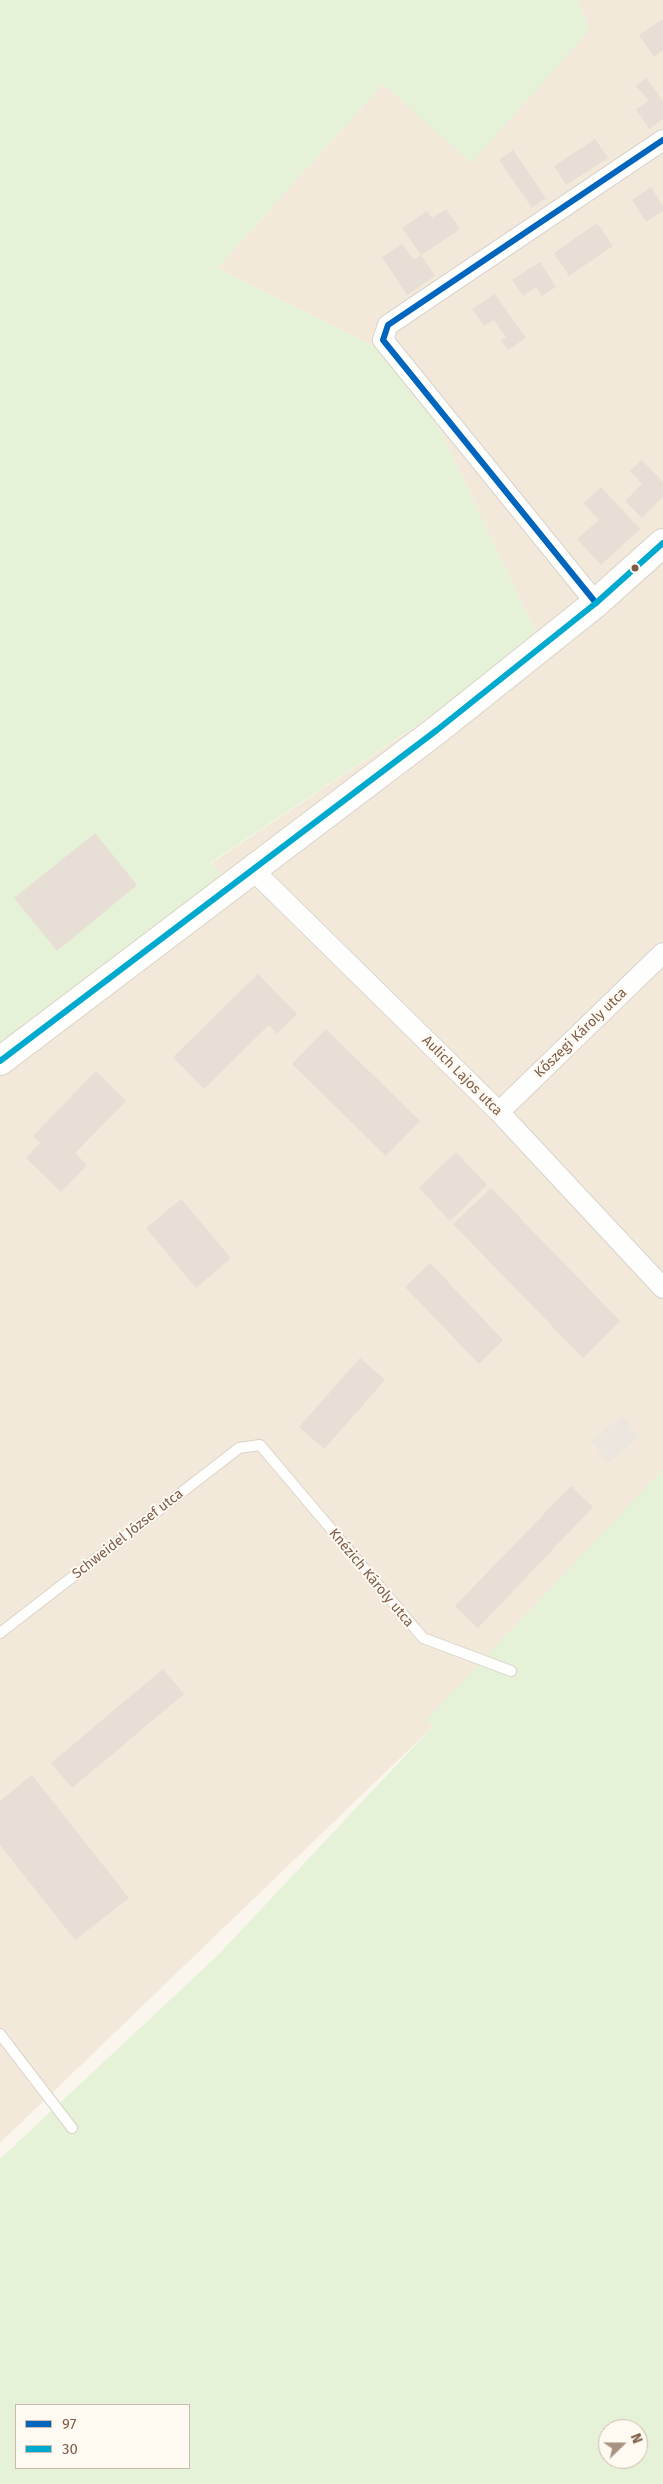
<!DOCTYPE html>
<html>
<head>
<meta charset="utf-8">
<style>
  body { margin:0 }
  #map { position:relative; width:663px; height:2484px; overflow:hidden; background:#faf6ee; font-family:"Fira Sans",sans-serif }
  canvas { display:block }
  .legend { position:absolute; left:15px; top:2404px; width:175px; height:65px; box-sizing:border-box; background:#fffaf1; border:1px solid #cbbbae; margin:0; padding:6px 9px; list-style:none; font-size:15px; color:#7c5d4a }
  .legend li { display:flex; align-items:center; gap:10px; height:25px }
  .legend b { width:25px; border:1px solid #cbbbae }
  .north { position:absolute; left:598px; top:2419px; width:50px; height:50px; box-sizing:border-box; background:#fffaf1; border:1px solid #cbbbae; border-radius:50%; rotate:68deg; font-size:14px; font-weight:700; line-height:20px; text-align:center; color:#7c5d4a }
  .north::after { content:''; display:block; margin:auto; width:18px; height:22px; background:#a89383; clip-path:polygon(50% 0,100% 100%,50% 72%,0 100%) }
</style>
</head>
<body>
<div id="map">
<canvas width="663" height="2484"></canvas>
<ul class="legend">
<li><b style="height:6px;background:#0065bd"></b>97</li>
<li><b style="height:6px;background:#00a9ce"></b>30</li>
</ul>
<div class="north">N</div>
</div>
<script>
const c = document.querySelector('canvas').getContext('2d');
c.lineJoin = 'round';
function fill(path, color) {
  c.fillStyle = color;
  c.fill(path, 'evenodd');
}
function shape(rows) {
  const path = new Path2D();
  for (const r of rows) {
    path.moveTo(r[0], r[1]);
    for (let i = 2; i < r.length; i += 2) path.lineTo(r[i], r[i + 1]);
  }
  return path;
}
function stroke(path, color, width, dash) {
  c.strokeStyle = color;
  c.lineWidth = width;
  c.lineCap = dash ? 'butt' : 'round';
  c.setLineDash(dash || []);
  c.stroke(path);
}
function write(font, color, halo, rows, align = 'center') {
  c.font = font + ' "Fira Sans",sans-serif';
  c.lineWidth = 4;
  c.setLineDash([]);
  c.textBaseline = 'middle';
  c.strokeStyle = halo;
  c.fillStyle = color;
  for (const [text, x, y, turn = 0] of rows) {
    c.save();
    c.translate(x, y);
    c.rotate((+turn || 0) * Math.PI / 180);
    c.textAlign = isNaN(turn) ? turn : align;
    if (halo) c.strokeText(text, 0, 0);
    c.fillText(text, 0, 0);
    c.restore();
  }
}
const residential = shape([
  [578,0,663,0,663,1474,427,1719,433,1726,424,1735,0,2143,0,1049,223,877,210,864,541,643,408,363,217,268,383,84,589,32]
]);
const industrial = shape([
  [622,1416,639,1438,608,1463,591,1441]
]);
const green = shape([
  [0,0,578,0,589,31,471,163,383,84,217,268,408,363,541,643,210,863,224,877,0,1048],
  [663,1469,663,2484,0,2484,0,2159,218,1955,433,1726,427,1719],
  [16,2405,189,2405,189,2468,16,2468],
  [608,2429,638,2429,638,2459,608,2459]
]);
const building = shape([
  [663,19,663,50,654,57,639,35],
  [646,78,663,101,663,119,649,129,636,109,649,101,636,86],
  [595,139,608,158,566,185,554,166],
  [513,150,546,198,532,208,499,160],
  [651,187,663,206,663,211,646,222,632,200],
  [446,209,460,229,421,255,402,228,427,211,432,218],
  [597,223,613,246,569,276,554,253],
  [402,244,414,260,421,255,435,276,407,295,382,257],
  [540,262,556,287,542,296,536,287,523,296,512,280],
  [495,294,526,338,508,350,501,340,506,337,494,320,484,326,472,309],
  [642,460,663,482,663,497,642,518,625,501,642,484,630,471],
  [601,487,640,529,601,565,577,539,599,520,584,503],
  [95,833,137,885,57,951,14,898],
  [258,974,297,1014,277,1034,269,1025,204,1089,173,1057],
  [326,1029,420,1121,386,1156,292,1064],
  [96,1071,126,1101,75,1153,87,1165,61,1192,26,1158,40,1143,33,1136],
  [456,1152,487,1185,450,1221,419,1188],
  [491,1188,620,1321,583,1358,453,1224],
  [181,1199,231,1258,196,1288,146,1228],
  [430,1263,503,1340,479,1364,405,1287],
  [360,1358,385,1380,324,1449,299,1427],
  [571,1486,593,1507,478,1628,455,1606],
  [163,1669,184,1694,72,1788,51,1763],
  [32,1775,129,1898,75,1940,0,1845,0,1801]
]);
const service = shape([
  [0,1633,239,1448,260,1445,423,1638,511,1671],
  [0,2034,72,2128]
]);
const minor = shape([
  [596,603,383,340,388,325,663,140],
  [253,870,499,1112,663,1288],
  [499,1112,663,953]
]);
const secondary = shape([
  [0,1061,437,730,596,603,663,543]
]);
const bus1 = shape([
  [596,603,383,340,388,325,663,140]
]);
const bus2 = shape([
  [0,1061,437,730,596,603,663,543]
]);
const markers = [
  [635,568,4.5,"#7c5d4a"]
];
const streetNames = [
  ["Kőszegi Károly utca",581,1033,-44],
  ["Aulich Lajos utca",462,1076,45],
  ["Schweidel József utca",128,1534,-38],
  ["Knézich Károly utca",371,1578,50]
];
fill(residential, '#f3e9db');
fill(industrial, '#ede6de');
fill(green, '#e6f2d8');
fill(building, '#e7ded5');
stroke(service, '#d9d3cc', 12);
stroke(minor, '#d9d3cc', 22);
stroke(secondary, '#dad2ca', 30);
stroke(service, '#fefefc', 10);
stroke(minor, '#fefefc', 20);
stroke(secondary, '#fefefc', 28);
stroke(bus1, '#0065bd', 6);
stroke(bus2, '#00a9ce', 6);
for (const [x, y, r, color] of markers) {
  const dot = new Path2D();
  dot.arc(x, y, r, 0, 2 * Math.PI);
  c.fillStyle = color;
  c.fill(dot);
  stroke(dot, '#fffaf1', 2);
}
write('14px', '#7c5d4a', '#fffaf1', streetNames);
</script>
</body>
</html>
